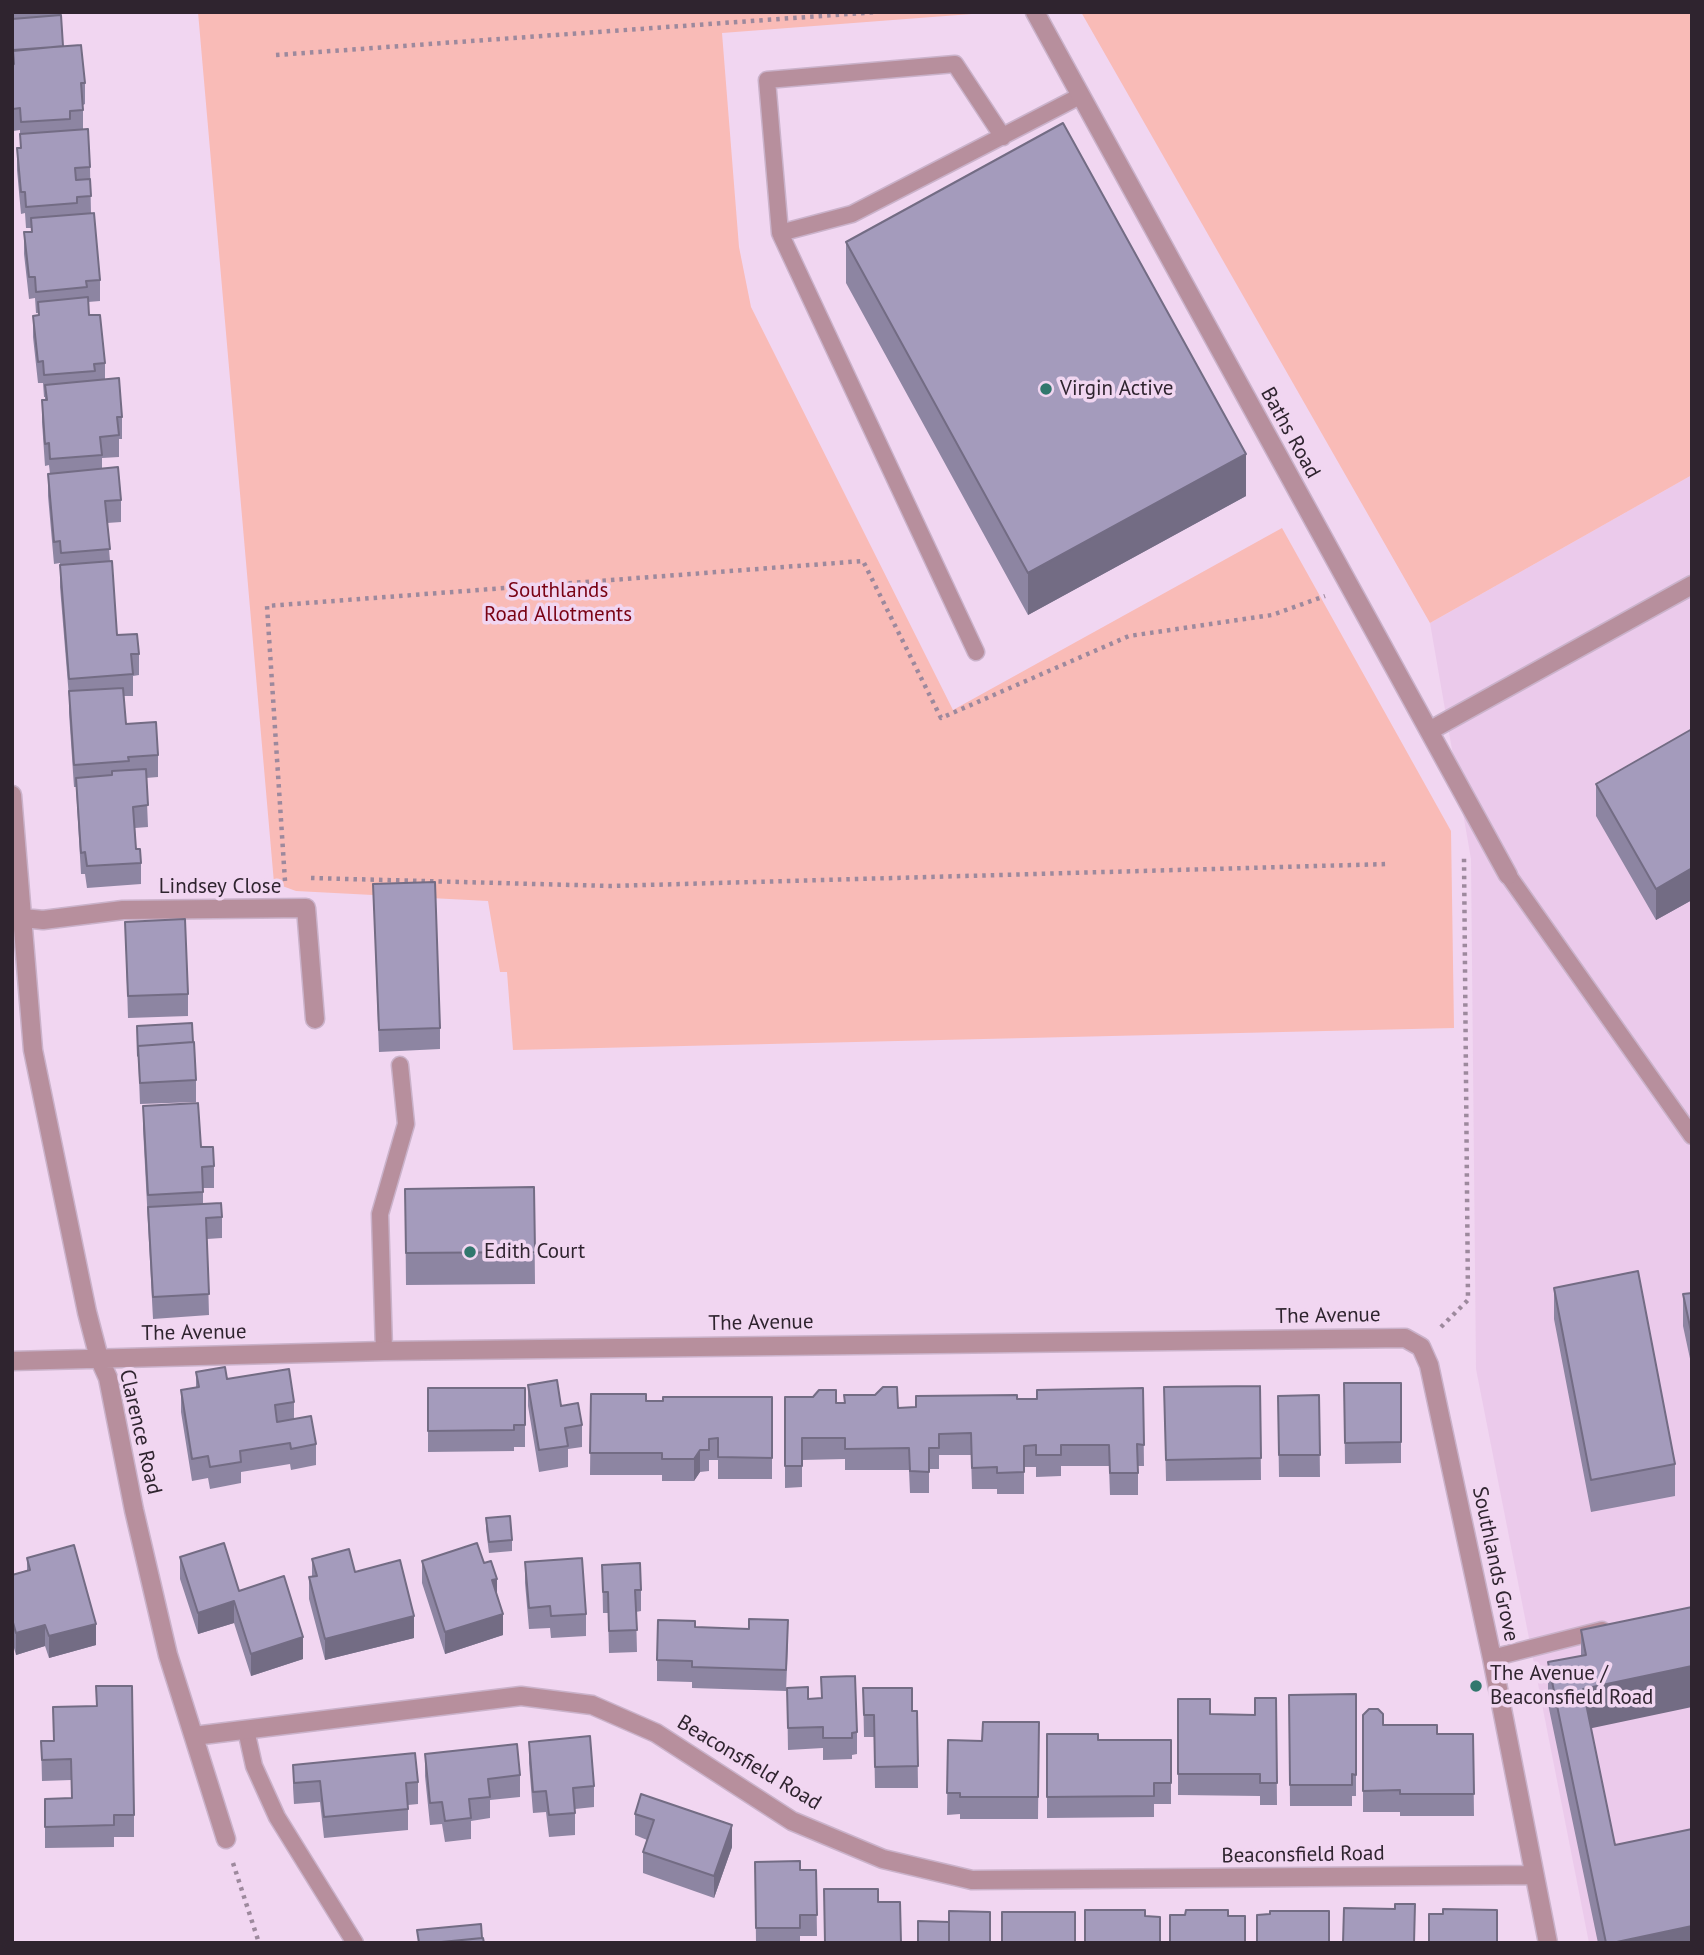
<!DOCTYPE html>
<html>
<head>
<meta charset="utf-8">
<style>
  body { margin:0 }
  #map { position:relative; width:1704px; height:1955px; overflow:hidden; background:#f1d6f1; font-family:"PT Sans",sans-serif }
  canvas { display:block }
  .frame { position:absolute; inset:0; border:14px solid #2f242f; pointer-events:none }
</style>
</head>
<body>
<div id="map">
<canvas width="1704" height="1955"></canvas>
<div class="frame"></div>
</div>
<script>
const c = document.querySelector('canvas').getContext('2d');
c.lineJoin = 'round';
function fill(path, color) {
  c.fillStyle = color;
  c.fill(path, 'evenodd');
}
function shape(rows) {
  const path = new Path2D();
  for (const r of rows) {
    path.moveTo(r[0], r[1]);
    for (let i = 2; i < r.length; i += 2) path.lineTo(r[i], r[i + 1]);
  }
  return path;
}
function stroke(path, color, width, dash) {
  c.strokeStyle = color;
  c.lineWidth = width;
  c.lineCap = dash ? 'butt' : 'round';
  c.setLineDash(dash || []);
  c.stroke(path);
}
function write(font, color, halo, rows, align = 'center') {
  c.font = font + ' "PT Sans",sans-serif';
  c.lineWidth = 7;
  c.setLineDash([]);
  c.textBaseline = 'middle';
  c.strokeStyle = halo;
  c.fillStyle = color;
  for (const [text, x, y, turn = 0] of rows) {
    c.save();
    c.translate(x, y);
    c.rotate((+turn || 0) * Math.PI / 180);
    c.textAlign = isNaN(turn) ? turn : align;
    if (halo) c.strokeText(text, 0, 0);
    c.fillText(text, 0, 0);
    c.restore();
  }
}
const built = shape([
  [1692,475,1692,1943,1589,1943,1476,1369,1471,859,1430,623]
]);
const green = shape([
  [198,12,998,12,722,33,739,247,751,307,953,710,1282,528,1451,831,1454,1028,513,1050,507,972,500,972,488,901,296,891,274,883],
  [1081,12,1692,12,1692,475,1430,623]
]);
const path = shape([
  [276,55,877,12],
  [311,878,611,886,1388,864],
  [285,881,267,606,863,561,941,718,1129,636,1272,615,1325,596],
  [1441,1327,1468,1300,1464,857],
  [233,1863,259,1943]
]);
const service = shape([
  [780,233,767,80,955,64,1003,137],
  [976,652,780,233,852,214,1080,96],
  [1508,875,1692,1136],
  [384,1351,380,1214,406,1124,400,1065],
  [1492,1658,1602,1630],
  [246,1730,254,1766,277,1817,355,1943]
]);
const minor = shape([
  [1035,12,1508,875],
  [1429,731,1692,585],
  [12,795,33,1050,87,1312,99,1358,108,1378,134,1510,168,1655,226,1839],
  [23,918,43,920,123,910,306,908,315,1019],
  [12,1361,384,1351,1405,1338,1421,1347,1429,1365,1492,1658,1548,1943],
  [194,1736,521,1696,592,1705,656,1733,792,1821,883,1859,972,1880,1534,1875]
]);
const wall = shape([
  [12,12,61,12,63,46,85,83,85,104,83,105,83,130,90,167,91,213,100,280,100,301,88,302,89,315,105,363,105,380,122,417,122,439,119,439,119,457,102,458,102,468,121,500,121,522,107,523,110,561,117,635,139,654,139,675,133,676,133,696,124,696,126,724,158,755,158,777,146,778,148,827,135,828,136,849,141,863,141,884,87,888,85,874,81,874,76,787,74,787,69,713,69,697,60,587,60,563,54,564,48,496,48,474,50,474,49,465,45,466,42,422,42,400,45,400,45,397,44,397,43,383,38,383,33,337,33,316,38,315,38,313,36,313,35,298,29,299,24,254,24,232,31,232,31,228,26,228,25,213,21,214,17,170,17,148,20,148,20,130,13,131,12,122,12,65,13,64],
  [846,242,1246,496,1028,615,846,283],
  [1692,729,1692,900,1656,920,1596,816,1596,784],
  [373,884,440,1028,440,1049,379,1052],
  [125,922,188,994,188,1016,128,1018],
  [137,1026,196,1080,196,1102,140,1104],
  [143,1106,201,1147,214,1166,214,1188,203,1188,203,1204,222,1217,222,1238,207,1239,209,1315,153,1319,143,1128],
  [534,1187,535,1284,406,1285,405,1189],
  [1554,1288,1675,1464,1675,1496,1591,1512,1554,1319],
  [1692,1293,1692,1368,1683,1326,1683,1294],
  [196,1372,227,1379,294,1402,294,1419,316,1444,316,1465,291,1470,290,1464,241,1472,241,1483,210,1489,208,1478,192,1481,181,1412,181,1390,196,1388],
  [1344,1383,1401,1383,1401,1463,1345,1464],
  [528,1385,561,1406,582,1425,582,1447,568,1449,568,1467,539,1472,528,1406],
  [1260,1386,1261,1480,1166,1481,1164,1387],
  [428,1388,525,1388,525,1447,514,1447,514,1451,428,1452],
  [1143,1388,1144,1466,1138,1466,1138,1495,1110,1495,1109,1466,1061,1466,1061,1476,1036,1477,1036,1467,1024,1467,1024,1494,997,1494,997,1489,972,1489,971,1455,939,1455,939,1469,929,1469,929,1493,910,1493,909,1470,845,1470,845,1459,802,1460,802,1487,785,1488,785,1397,836,1403,898,1408,916,1407,1017,1399,1037,1399],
  [591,1394,646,1401,772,1397,772,1479,718,1479,718,1460,709,1460,709,1471,700,1472,694,1481,662,1481,662,1475,590,1475],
  [1319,1395,1320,1477,1279,1477,1278,1417],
  [486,1518,512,1540,512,1551,489,1553,486,1529],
  [180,1557,239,1591,303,1659,251,1676,234,1623,198,1634,180,1579],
  [27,1558,96,1645,49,1658,45,1646,16,1655,12,1641,12,1575,27,1570],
  [312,1559,355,1572,414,1638,325,1660,309,1599,309,1577,312,1577],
  [422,1561,484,1563,497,1596,503,1635,445,1654,422,1583],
  [525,1562,586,1614,586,1636,551,1638,550,1628,529,1629,525,1583],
  [602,1565,641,1590,641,1611,636,1612,637,1652,609,1653,608,1613,603,1613],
  [1692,1607,1591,1728,1615,1845,1692,1943,1598,1943,1548,1704,1548,1662,1581,1656,1581,1630],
  [695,1627,788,1642,786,1691,692,1688,692,1682,657,1681,657,1660],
  [821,1677,857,1732,857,1754,852,1755,852,1759,823,1760,823,1748,788,1750,787,1688,808,1699,821,1698],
  [863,1688,912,1711,917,1711,918,1788,875,1788,874,1737,864,1737],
  [1356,1694,1356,1796,1352,1796,1352,1806,1290,1806,1289,1695],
  [1276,1698,1277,1805,1260,1805,1260,1796,1178,1795,1178,1699,1210,1714,1255,1715],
  [1363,1715,1383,1725,1437,1734,1473,1734,1474,1816,1400,1816,1400,1812,1363,1812],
  [1039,1722,1038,1819,960,1819,960,1814,947,1815,948,1740,982,1741],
  [1047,1734,1098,1740,1171,1740,1171,1804,1154,1804,1154,1817,1047,1818],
  [41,1741,53,1741,134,1815,134,1837,114,1837,114,1847,45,1848,45,1799,72,1798,71,1780,42,1781],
  [529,1742,594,1786,594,1807,575,1809,575,1835,549,1837,546,1812,533,1813,529,1763],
  [425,1754,520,1775,520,1797,490,1800,490,1818,471,1821,471,1839,445,1842,442,1824,430,1825,425,1776],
  [293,1765,418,1782,418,1804,408,1805,408,1830,324,1838,320,1802,294,1804,293,1787],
  [635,1814,732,1847,714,1898,643,1873,643,1852,647,1840,635,1835],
  [755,1862,800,1870,816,1870,817,1936,800,1936,800,1943,756,1943]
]);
const shadedWall = shape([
  [1246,454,1246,496,1028,615,1028,573],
  [1692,868,1692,900,1656,920,1656,889],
  [700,1450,700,1472,694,1481,694,1459],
  [497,1579,497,1600,492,1580],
  [234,1601,234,1623,198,1634,198,1613],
  [503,1614,503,1635,445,1654,445,1632],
  [414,1616,414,1638,325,1660,325,1639],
  [96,1624,96,1645,49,1658,49,1636],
  [45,1625,45,1646,16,1655,16,1633],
  [303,1637,303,1659,251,1676,251,1654],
  [1692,1666,1692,1707,1583,1730,1583,1689],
  [732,1825,732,1847,714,1898,714,1876],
  [1692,1926,1692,1943,1612,1943]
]);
const building = shape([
  [61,15,63,46,13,51,12,19,61,15],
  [81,45,85,83,81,83,83,110,70,111,70,119,21,122,20,108,13,109,12,65,14,64,13,50,81,45],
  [1063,123,1246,454,1028,573,846,242,1063,123],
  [88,129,90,167,75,168,76,180,90,179,91,196,77,197,77,203,26,207,25,192,21,192,17,148,21,148,20,134,88,129],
  [94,213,100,280,86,281,87,287,36,292,35,277,29,277,24,232,32,232,31,218,94,213],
  [88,297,89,315,100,315,105,363,94,364,95,371,44,375,43,361,38,362,33,316,39,315,38,302,88,297],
  [119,378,122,417,117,417,119,435,100,437,102,455,50,459,49,443,45,444,42,400,47,400,45,385,119,378],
  [118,467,121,500,105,501,110,549,61,553,60,541,54,542,48,474,118,467],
  [112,561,117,635,137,634,139,654,131,654,133,674,69,679,60,565,112,561],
  [123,688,126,724,156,722,158,755,128,757,129,761,74,765,69,691,123,688],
  [1692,729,1692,868,1656,889,1596,784,1692,729],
  [146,769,148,805,133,807,136,849,140,849,141,863,87,866,85,852,81,853,76,778,112,775,112,771,146,769],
  [435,882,440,1028,379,1030,373,884,435,882],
  [185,919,188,994,128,996,125,922,185,919],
  [192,1023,193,1042,138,1046,138,1056,137,1026,192,1023],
  [194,1042,196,1080,140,1083,138,1046,194,1042],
  [198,1103,201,1147,213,1147,214,1166,202,1167,203,1192,148,1195,143,1106,198,1103],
  [534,1187,535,1252,406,1253,405,1189,534,1187],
  [221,1203,222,1217,206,1218,209,1294,153,1297,148,1207,221,1203],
  [1638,1271,1675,1464,1591,1480,1554,1288,1638,1271],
  [1692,1293,1692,1336,1683,1294,1692,1293],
  [225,1367,227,1379,289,1369,294,1402,275,1405,277,1422,311,1416,316,1444,291,1449,290,1443,240,1451,241,1462,210,1467,208,1456,192,1459,181,1390,199,1387,196,1372,225,1367],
  [557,1380,561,1406,578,1403,582,1425,565,1428,568,1446,539,1450,528,1385,557,1380],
  [1344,1383,1401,1383,1401,1442,1345,1443,1344,1383],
  [1260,1386,1261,1458,1166,1460,1164,1387,1260,1386],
  [883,1387,897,1387,898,1408,916,1407,916,1396,1017,1395,1017,1399,1037,1399,1037,1390,1143,1388,1144,1445,1137,1444,1138,1473,1110,1473,1109,1445,1061,1445,1061,1455,1036,1455,1036,1445,1024,1446,1024,1472,997,1473,997,1467,972,1468,971,1433,939,1434,939,1448,929,1448,929,1472,910,1471,909,1448,845,1449,845,1438,802,1438,802,1466,785,1466,785,1397,813,1397,819,1390,836,1390,836,1403,845,1403,844,1395,875,1395,883,1387],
  [428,1388,525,1388,525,1425,514,1425,514,1430,428,1431,428,1388],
  [591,1394,646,1394,646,1401,663,1401,663,1397,772,1397,772,1458,718,1457,718,1438,709,1439,709,1450,700,1450,694,1459,662,1459,662,1453,590,1453,591,1394],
  [1319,1395,1320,1455,1279,1455,1278,1396,1319,1395],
  [510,1516,512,1540,489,1542,486,1518,510,1516],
  [224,1543,239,1591,284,1576,303,1637,251,1654,234,1601,198,1613,180,1557,224,1543],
  [477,1543,484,1563,491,1561,497,1579,492,1580,503,1614,445,1632,422,1561,477,1543],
  [74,1545,96,1624,49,1636,45,1625,16,1633,12,1619,12,1575,30,1570,27,1558,74,1545],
  [349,1549,355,1572,400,1560,414,1616,325,1639,309,1577,317,1576,312,1559,349,1549],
  [582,1558,586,1614,551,1616,550,1606,529,1608,525,1562,582,1558],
  [640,1563,641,1590,635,1590,637,1630,609,1631,608,1592,603,1592,602,1565,640,1563],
  [1692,1607,1692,1666,1583,1689,1615,1845,1692,1829,1692,1926,1612,1943,1606,1943,1548,1662,1586,1655,1581,1630,1692,1607],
  [749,1619,788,1620,786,1670,692,1667,692,1661,657,1660,658,1620,695,1621,695,1627,749,1629,749,1619],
  [855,1676,857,1732,852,1733,852,1738,823,1738,823,1727,788,1728,787,1688,808,1687,808,1699,822,1698,821,1677,855,1676],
  [96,1686,132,1686,134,1815,114,1815,114,1825,45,1827,45,1799,72,1798,71,1759,42,1760,41,1741,54,1741,53,1707,97,1706,96,1686],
  [863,1688,912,1688,912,1711,917,1711,918,1766,875,1767,874,1715,864,1715,863,1688],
  [1356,1694,1356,1775,1352,1774,1352,1785,1290,1785,1289,1695,1356,1694],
  [1255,1698,1276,1698,1277,1783,1260,1783,1260,1774,1178,1774,1178,1699,1210,1699,1210,1714,1255,1715,1255,1698],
  [1369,1709,1378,1709,1383,1714,1383,1725,1437,1725,1437,1734,1473,1734,1474,1794,1400,1794,1400,1790,1363,1791,1363,1715,1369,1709],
  [983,1722,1039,1722,1038,1797,960,1797,960,1793,947,1793,948,1740,982,1741,983,1722],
  [1047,1734,1098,1734,1098,1740,1171,1740,1171,1783,1154,1783,1154,1796,1047,1797,1047,1734],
  [590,1736,594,1786,573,1788,575,1813,549,1815,546,1791,533,1792,529,1742,590,1736],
  [517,1744,520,1775,488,1779,490,1797,469,1799,471,1818,445,1821,442,1802,430,1803,425,1754,517,1744],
  [415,1753,418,1782,406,1783,408,1809,324,1817,320,1781,294,1783,293,1765,415,1753],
  [641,1794,732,1825,714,1876,643,1852,654,1820,635,1814,641,1794],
  [800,1861,800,1870,816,1870,817,1915,800,1915,800,1928,756,1928,755,1862,800,1861],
  [824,1889,878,1889,878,1902,900,1902,901,1943,825,1943,824,1889],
  [1395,1904,1415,1904,1414,1943,1343,1943,1344,1908,1395,1909,1395,1904],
  [1443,1909,1497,1910,1497,1943,1429,1943,1429,1914,1443,1914,1443,1909],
  [1085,1910,1145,1910,1145,1916,1160,1917,1160,1943,1085,1943,1085,1910],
  [1186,1910,1228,1910,1228,1916,1245,1916,1245,1943,1170,1943,1170,1915,1185,1915,1186,1910],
  [949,1911,990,1912,990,1943,949,1943,949,1911],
  [1270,1911,1329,1911,1329,1943,1257,1943,1257,1915,1270,1914,1270,1911],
  [1002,1912,1075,1912,1075,1943,1002,1943,1002,1912],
  [918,1921,949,1922,949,1943,918,1943,918,1921],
  [481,1924,482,1938,431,1943,419,1943,417,1930,481,1924],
  [483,1938,484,1943,431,1943,483,1938]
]);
const markers = [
  [1046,389,7,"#31776d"],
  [470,1252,7,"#31776d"],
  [1476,1686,7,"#31776d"]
];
const poiNames = [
  ["Virgin Active",1060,389],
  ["Edith Court",484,1252],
  ["The Avenue /",1490,1674],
  ["Beaconsfield Road",1490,1698]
];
const streetNames = [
  ["Baths Road",1290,433,61],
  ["Lindsey Close",220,887],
  ["The Avenue",1328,1316,-1],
  ["The Avenue",761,1323,-1],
  ["The Avenue",194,1333,-1],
  ["Clarence Road",140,1432,77],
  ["Southlands Grove",1495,1564,78],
  ["Beaconsfield Road",749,1763,31],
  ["Beaconsfield Road",1303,1855,-1]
];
const parkNames = [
  ["Southlands",558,591],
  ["Road Allotments",558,615]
];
fill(built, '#ebcaeb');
fill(green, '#f9bbb7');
stroke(service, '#cab2ca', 19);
stroke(minor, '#cab2ca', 21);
stroke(path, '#9d899d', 4.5, [3.5, 5]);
stroke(service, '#b78f9d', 16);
stroke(minor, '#b78f9d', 18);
fill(wall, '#8d85a2');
fill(shadedWall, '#736c84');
fill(building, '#a49bbc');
stroke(building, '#736c84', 2);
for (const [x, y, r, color] of markers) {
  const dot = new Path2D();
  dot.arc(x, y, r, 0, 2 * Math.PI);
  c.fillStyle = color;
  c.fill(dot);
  stroke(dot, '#f1d6f1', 2.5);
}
write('21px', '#2f242f', '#f1d6f1', poiNames, 'left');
write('21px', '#2f242f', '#f1d6f1', streetNames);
write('21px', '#790214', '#f1d6f1', parkNames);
</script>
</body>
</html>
